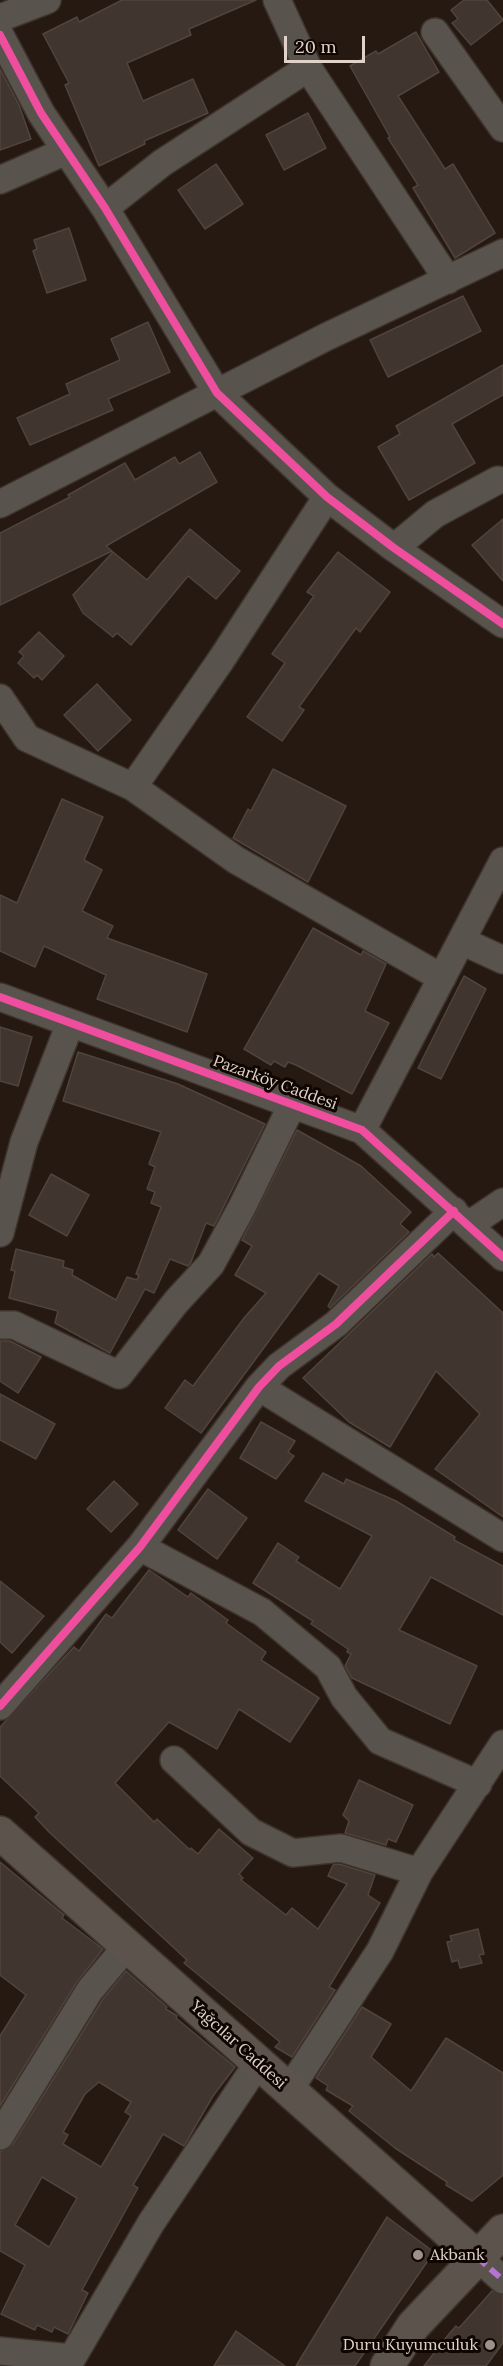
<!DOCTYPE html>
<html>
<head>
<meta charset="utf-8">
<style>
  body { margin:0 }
  #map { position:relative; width:503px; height:2366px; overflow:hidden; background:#251911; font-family:Lora,serif }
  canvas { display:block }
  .scale { position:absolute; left:284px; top:36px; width:81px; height:27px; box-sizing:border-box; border:3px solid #e1d2c9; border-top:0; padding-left:8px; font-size:18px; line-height:21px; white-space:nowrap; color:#e1d2c9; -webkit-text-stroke:4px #0f0602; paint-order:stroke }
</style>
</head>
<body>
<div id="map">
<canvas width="503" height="2366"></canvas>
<div class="scale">20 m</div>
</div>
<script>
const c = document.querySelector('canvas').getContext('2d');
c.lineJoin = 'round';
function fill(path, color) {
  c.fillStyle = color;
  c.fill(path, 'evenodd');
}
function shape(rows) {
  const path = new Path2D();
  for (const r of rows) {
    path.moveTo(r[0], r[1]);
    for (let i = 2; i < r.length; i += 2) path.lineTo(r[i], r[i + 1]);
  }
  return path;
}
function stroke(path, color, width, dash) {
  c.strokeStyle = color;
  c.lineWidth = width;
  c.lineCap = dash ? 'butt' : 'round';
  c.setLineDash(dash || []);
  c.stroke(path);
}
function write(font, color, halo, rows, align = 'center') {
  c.font = font + ' Lora,serif';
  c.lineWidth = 6;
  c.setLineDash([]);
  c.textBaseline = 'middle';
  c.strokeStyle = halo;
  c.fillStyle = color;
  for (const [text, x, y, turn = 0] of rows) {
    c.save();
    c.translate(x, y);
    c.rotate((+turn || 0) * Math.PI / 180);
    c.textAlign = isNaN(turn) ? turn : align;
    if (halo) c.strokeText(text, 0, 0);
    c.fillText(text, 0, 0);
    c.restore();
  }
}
const building = shape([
  [122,0,256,0,189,29,191,35,127,63,143,101,193,79,208,113,144,141,145,144,99,166,65,85,69,83,43,34,77,17,79,22,122,0],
  [464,0,487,0,503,20,471,45,452,23,458,19,451,10,464,0],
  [416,32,439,72,398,96,445,169,453,164,495,233,455,258,413,188,418,185,388,138,390,137,350,66,376,51,378,54,416,32],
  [0,69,19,105,31,139,0,150,0,69],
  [308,113,326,148,284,170,266,135,308,113],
  [216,164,243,204,205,229,178,190,216,164],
  [69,228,86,280,47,293,33,251,37,249,34,240,69,228],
  [463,296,481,331,388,377,370,340,463,296],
  [148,322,170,372,108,399,113,410,30,445,17,418,70,394,66,384,120,360,111,339,148,322],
  [503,365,503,395,452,424,475,463,409,500,378,447,400,434,396,426,503,365],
  [200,452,217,482,106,546,112,551,0,605,0,533,70,497,68,495,125,463,135,480,175,457,179,464,200,452],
  [503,519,503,581,472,545,503,519],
  [190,529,240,571,216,599,188,576,131,645,117,633,113,637,83,613,73,595,113,552,147,580,190,529],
  [338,552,390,592,360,632,356,628,299,707,304,710,282,741,247,717,285,663,272,654,314,596,307,592,338,552],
  [39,632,64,656,42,680,37,675,34,678,18,663,24,656,19,652,39,632],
  [97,684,131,720,98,751,64,715,97,684],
  [273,769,346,806,308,882,233,838,248,809,251,811,273,769],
  [62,799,103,817,84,860,102,870,82,911,113,926,107,938,207,974,187,1032,97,999,106,975,44,946,35,967,0,951,0,895,17,903,62,799],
  [313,928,361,955,363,951,386,964,365,1011,389,1023,352,1094,296,1065,288,1062,285,1067,274,1061,271,1065,244,1049,313,928],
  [464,976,486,989,441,1079,418,1068,464,976],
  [0,1027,32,1037,18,1086,0,1081,0,1027],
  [78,1052,178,1084,265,1124,214,1226,206,1223,191,1262,188,1266,170,1259,154,1293,145,1289,110,1353,55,1323,58,1311,9,1298,15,1271,11,1270,16,1249,64,1261,63,1267,73,1270,72,1275,116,1300,127,1277,137,1280,139,1275,136,1274,161,1207,151,1203,155,1192,147,1189,155,1167,149,1164,161,1132,63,1101,78,1052],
  [297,1130,361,1166,411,1212,400,1224,409,1232,330,1308,328,1306,339,1286,319,1273,201,1433,165,1408,185,1380,193,1386,244,1318,266,1293,235,1275,252,1246,242,1240,297,1130],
  [51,1174,89,1195,67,1236,29,1215,51,1174],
  [438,1253,503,1313,503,1517,435,1469,480,1414,436,1371,390,1447,349,1422,303,1378,432,1254,434,1257,438,1253],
  [0,1341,10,1341,41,1357,18,1393,0,1381,0,1341],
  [0,1394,55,1424,36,1459,0,1440,0,1394],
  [261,1422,295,1441,288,1452,294,1456,276,1479,240,1458,261,1422],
  [323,1473,344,1484,346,1479,396,1501,455,1537,454,1540,503,1566,503,1615,431,1577,399,1630,477,1666,450,1724,352,1678,345,1666,351,1654,347,1652,348,1649,311,1624,313,1621,253,1583,278,1543,299,1557,296,1561,340,1589,372,1536,305,1501,323,1473],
  [114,1481,138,1504,111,1532,87,1509,114,1481],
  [208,1489,247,1518,217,1559,178,1530,208,1489],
  [149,1570,188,1597,191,1593,228,1620,226,1623,266,1652,261,1660,319,1698,290,1742,239,1709,217,1749,169,1722,115,1783,154,1822,157,1819,190,1850,191,1848,198,1854,219,1829,253,1858,239,1874,243,1878,241,1880,286,1915,292,1908,318,1929,347,1884,328,1876,333,1865,339,1864,375,1875,368,1895,380,1903,329,1987,335,1990,292,2057,275,2047,280,2042,184,1963,187,1960,49,1832,35,1817,39,1813,0,1776,0,1727,74,1647,79,1651,106,1614,112,1618,149,1570],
  [0,1581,44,1616,12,1653,0,1642,0,1581],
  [359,1780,413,1805,396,1842,388,1839,386,1845,345,1833,349,1821,343,1815,359,1780],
  [0,1862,64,1915,62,1918,103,1949,77,1982,0,2106,0,2036,26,1995,0,1975,0,1862],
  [478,1929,484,1954,479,1955,482,1963,460,1968,458,1960,452,1962,447,1942,452,1941,450,1936,478,1929],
  [126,1971,167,2007,166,2009,177,2016,176,2018,235,2067,213,2096,184,2146,163,2134,133,2185,138,2188,82,2290,88,2293,68,2334,54,2327,52,2332,37,2325,35,2330,1,2314,25,2265,0,2251,0,2152,13,2144,103,1999,126,1971],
  [99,2082,131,2102,125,2112,131,2116,101,2167,63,2144,68,2135,63,2132,85,2094,99,2082],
  [42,2177,77,2198,49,2247,15,2225,42,2177],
  [362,2007,391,2024,371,2057,411,2091,446,2038,503,2073,503,2175,472,2201,446,2185,447,2182,395,2148,349,2111,353,2106,326,2090,328,2086,316,2078,362,2007],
  [387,2217,434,2252,355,2366,296,2366,387,2217],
  [492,2291,503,2295,503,2343,486,2366,424,2366,449,2334,456,2326,459,2328,492,2291],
  [236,2331,285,2366,214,2366,236,2331]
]);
const minor = shape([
  [277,0,308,68,448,280],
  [0,18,47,0],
  [435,32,503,128],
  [0,35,41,113,105,208,217,393,327,497,394,548,503,624],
  [0,180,66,151],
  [105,208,162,163,308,68],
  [0,504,326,337,503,253],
  [394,548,435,514,498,480],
  [0,698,27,738,133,787,236,860,442,978],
  [133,787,221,660,327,497],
  [462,941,503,960],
  [0,997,362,1130,503,1257],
  [362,1130,503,861],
  [469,1225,503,1202],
  [0,1233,24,1142,70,1024],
  [0,1325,14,1325,119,1375,176,1302,211,1264,242,1207,293,1103],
  [259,1387,503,1538],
  [140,1547,262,1612,328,1667,344,1697,380,1741,478,1784],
  [0,1706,140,1547,259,1387,279,1366,336,1324,454,1211],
  [174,1760,251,1832,293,1853,341,1848,419,1872],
  [289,2090,380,1951,419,1872,503,1744],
  [0,2136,90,1990,127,1946],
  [477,2257,503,2280],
  [0,2351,72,2358,151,2223,258,2063]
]);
const major = shape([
  [0,1833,477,2257],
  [387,2366,413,2326,503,2231]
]);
const quiet = shape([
  [477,2257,503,2280]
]);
const cycleway = shape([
  [0,35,41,113,105,208,217,393,327,497,394,548,503,624],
  [0,997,362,1130,503,1257],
  [0,1706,140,1547,259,1387,279,1366,336,1324,454,1211]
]);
const markers = [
  [418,2255,6,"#9f9189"],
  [490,2345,6,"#9f9189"]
];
const streetNames = [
  ["Pazarköy Caddesi",275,1083,20],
  ["Yağcılar Caddesi",238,2045,42]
];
const poiNames = [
  ["Akbank",430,2255],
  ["Duru Kuyumculuk",478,2345,"right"]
];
fill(building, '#40362f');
stroke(building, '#50443d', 1.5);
stroke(minor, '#3e342c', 30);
stroke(major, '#3e342c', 36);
stroke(minor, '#59534e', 27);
stroke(major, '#5c534d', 33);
stroke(quiet, '#b673d3', 6, [12, 6]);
stroke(cycleway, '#ef4d9e', 8);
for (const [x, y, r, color] of markers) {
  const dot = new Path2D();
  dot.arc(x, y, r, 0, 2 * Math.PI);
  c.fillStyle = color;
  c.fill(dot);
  stroke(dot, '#0f0602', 2);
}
write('16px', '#e1d2c9', '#0f0602', streetNames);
write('16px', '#e1d2c9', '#0f0602', poiNames, 'left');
</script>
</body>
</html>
